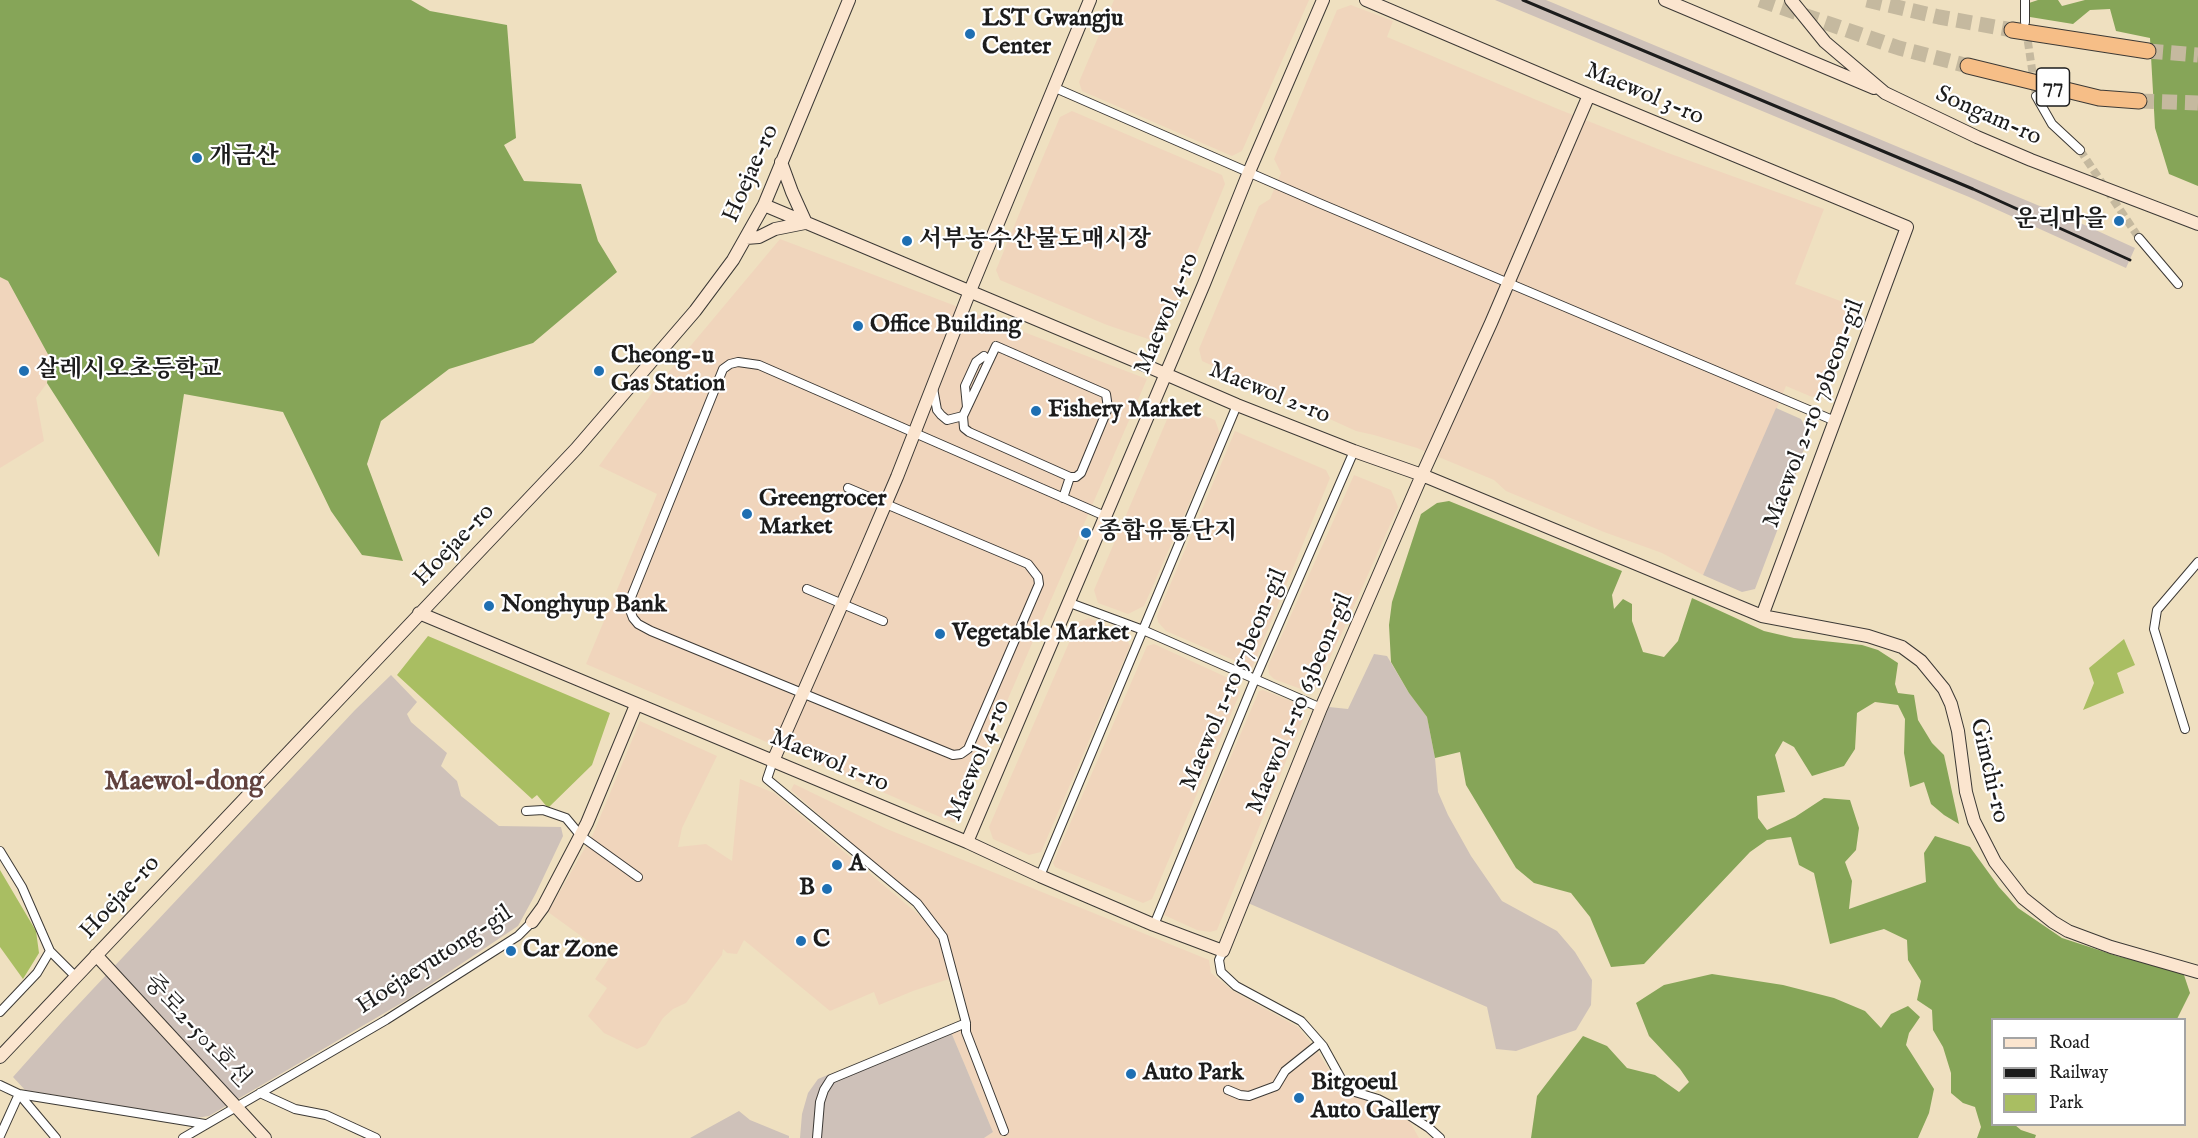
<!DOCTYPE html>
<html>
<head>
<meta charset="utf-8">
<style>
  body { margin:0 }
  #map { position:relative; width:2198px; height:1138px; overflow:hidden; background:#efe0c0; font-family:"IM FELL English",serif }
  canvas { display:block }
  .legend { position:absolute; left:1991px; top:1018px; width:195px; height:108px; box-sizing:border-box; background:#fff; border:2px solid #a4a4a4; margin:0; padding:8px 10px; list-style:none; font-size:18px; color:#1c1c1c }
  .legend li { display:flex; align-items:center; gap:12px; height:30px }
  .legend b { width:30px; border:2px solid #a4a4a4 }
</style>
</head>
<body>
<div id="map">
<canvas width="2198" height="1138"></canvas>
<ul class="legend">
<li><b style="height:8px;background:#fbe5cf"></b>Road</li>
<li><b style="height:8px;background:#1c1c1c"></b>Railway</li>
<li><b style="height:16px;background:#a9be62"></b>Park</li>
</ul>
</div>
<script>
const c = document.querySelector('canvas').getContext('2d');
c.lineJoin = 'round';
function fill(path, color) {
  c.fillStyle = color;
  c.fill(path, 'evenodd');
}
function shape(rows) {
  const path = new Path2D();
  for (const r of rows) {
    path.moveTo(r[0], r[1]);
    for (let i = 2; i < r.length; i += 2) path.lineTo(r[i], r[i + 1]);
  }
  return path;
}
function stroke(path, color, width, dash) {
  c.strokeStyle = color;
  c.lineWidth = width;
  c.lineCap = dash ? 'butt' : 'round';
  c.setLineDash(dash || []);
  c.stroke(path);
}
function write(font, color, halo, rows, align = 'center') {
  c.font = font + ' "IM FELL English","Noto Serif KR",serif';
  c.lineWidth = 4.5;
  c.setLineDash([]);
  c.textBaseline = 'middle';
  c.strokeStyle = halo;
  c.fillStyle = color;
  for (const [text, x, y, turn = 0] of rows) {
    c.save();
    c.translate(x, y);
    c.rotate((+turn || 0) * Math.PI / 180);
    c.textAlign = isNaN(turn) ? turn : align;
    if (halo) c.strokeText(text, 0, 0);
    c.fillText(text, 0, 0);
    c.restore();
  }
}
const built = shape([
  [1114,0,1309,0,1242,151,1232,156,1082,91,1079,82],
  [1351,5,1393,21,1387,37,1558,109,1668,153,1824,209,1795,284,1859,308,1822,394,1812,397,1786,386,1753,465,1703,575,1662,553,1604,532,1506,491,1494,480,1417,448,1374,435,1356,431,1202,361,1199,349,1259,206,1270,199,1281,173,1274,159,1337,10],
  [1072,111,1222,175,1225,184,1162,337,1151,340,1107,325,1000,280,996,270,1034,178,1060,117],
  [780,239,1147,379,954,823,586,664,657,494,599,466,657,386],
  [0,277,8,281,50,358,47,383,36,398,44,441,0,468],
  [1180,406,1215,420,1220,434,1144,606,1128,614,1098,603,1094,590,1171,410],
  [1235,431,1326,470,1330,478,1252,668,1166,631,1158,622,1157,616],
  [1354,475,1391,490,1398,507,1342,633,1315,689,1309,692,1274,679,1269,674,1268,666],
  [1089,618,1124,633,1130,646,1041,852,1029,855,993,839,989,827,1078,622],
  [1154,644,1237,682,1240,693,1152,899,1143,903,1055,867,1053,863,1147,646],
  [1263,690,1304,706,1305,715,1217,930,1210,932,1197,930,1164,915,1166,908,1259,691],
  [640,721,717,756,682,828,678,847,706,844,732,861,740,779,774,793,919,915,935,932,942,948,949,979,913,991,879,1005,874,992,830,1011,744,940,737,954,727,953,723,949,722,955,686,1003,673,1009,663,1018,646,1045,637,1049,604,1033,588,1016,607,988,595,979,610,957,548,912,593,834],
  [794,784,887,829,1209,960,1211,973,1233,991,1298,1027,1318,1052,1341,1090,1369,1100,1410,1122,1419,1138,984,1138,993,1132,951,1032,971,1024,947,935,920,899,880,867,810,807,791,790]
]);
const industrial = shape([
  [1495,0,1546,0,2078,222,2135,248,2126,268,1969,197],
  [1776,408,1801,419,1810,437,1800,458,1791,494,1755,589,1742,592,1703,575],
  [1374,654,1387,656,1409,693,1427,717,1435,758,1438,792,1448,815,1471,856,1502,901,1557,931,1575,952,1592,980,1591,1005,1576,1030,1516,1051,1496,1049,1487,1007,1248,903,1329,707,1348,709],
  [391,675,417,702,407,714,411,722,447,753,441,766,457,781,461,796,499,826,561,827,563,836,536,893,518,926,410,998,209,1116,196,1118,25,1090,13,1077,62,1022,355,710],
  [951,1032,993,1132,984,1138,800,1138,802,1114,808,1093,818,1079,830,1074,833,1082],
  [739,1111,750,1120,789,1136,789,1138,690,1138]
]);
const green = shape([
  [428,636,610,713,592,765,548,808,537,795,532,799,397,675],
  [2124,639,2135,665,2117,673,2124,693,2083,710,2094,683,2089,668],
  [0,870,36,931,39,953,23,979,0,947]
]);
const forest = shape([
  [0,0,411,0,430,11,507,25,516,138,504,145,524,181,581,184,598,241,617,272,533,343,449,369,381,421,367,464,403,561,362,555,331,511,283,412,184,394,159,557,47,383,50,358,8,281,0,277],
  [2038,0,2058,0,2062,6,2085,0,2198,0,2198,186,2169,174,2155,128,2150,38,2116,31,2110,9,2090,10,2073,24,2030,17,2029,3],
  [1449,501,1622,571,1612,595,1614,609,1623,599,1632,604,1632,621,1643,652,1664,657,1678,641,1692,598,1764,631,1794,638,1862,645,1878,650,1898,663,1895,684,1898,693,1914,695,1918,720,1932,743,1944,755,1959,824,1944,815,1931,804,1924,782,1910,787,1904,753,1905,719,1898,705,1875,702,1857,713,1855,749,1844,766,1812,776,1794,747,1783,741,1775,755,1785,792,1757,796,1758,818,1767,830,1795,817,1824,798,1850,800,1859,828,1856,850,1845,862,1852,881,1849,909,1926,882,1924,853,1935,836,1970,847,1999,887,2018,908,2062,938,2117,956,2183,972,2190,993,2177,1019,1992,1020,1992,1124,2015,1125,2021,1130,2036,1135,2035,1138,1977,1138,1981,1127,1975,1107,1963,1103,1951,1093,1951,1073,1943,1047,1933,1030,1932,1010,1917,1000,1921,981,1908,960,1907,940,1884,929,1830,944,1814,873,1799,865,1791,837,1767,840,1750,852,1644,964,1611,967,1590,917,1571,893,1534,883,1516,868,1466,785,1460,752,1435,758,1427,717,1409,693,1391,662,1389,625,1392,602,1421,514,1437,503],
  [1712,974,1783,985,1834,998,1865,1011,1881,1028,1891,1014,1908,1006,1920,1017,1909,1033,1906,1045,1934,1089,1929,1113,1918,1138,1531,1138,1537,1096,1583,1036,1607,1046,1627,1068,1655,1075,1679,1092,1689,1082,1680,1069,1649,1036,1636,1003,1664,985]
]);
const streetTunnel = shape([
  [2026,29,2036,96],
  [2080,150,2139,238]
]);
const highwayTunnel = shape([
  [1760,0,1899,48,1968,66],
  [1867,0,1939,17,2012,30],
  [2148,51,2198,55],
  [2139,101,2198,103]
]);
const street = shape([
  [2025,0,2025,22],
  [1053,87,1319,203,1835,421],
  [2036,96,2052,124,2080,150],
  [2139,238,2178,284],
  [996,346,1106,394,1108,408,1081,473,1076,477,1070,477,969,432,964,428,963,416,996,346],
  [933,388,937,410,941,415,947,420,963,416],
  [967,407,965,386,976,362,984,356],
  [848,488,1028,564,1038,577,1039,584,968,749,961,754,953,755,651,631,638,624,633,618,630,610,630,600,723,369,730,364,738,362,759,365,1105,516],
  [1063,498,1070,477],
  [807,589,883,621],
  [1070,603,1143,630,1321,708],
  [2185,729,2154,629,2157,610,2198,562],
  [773,761,767,779,917,903,943,937,966,1023,966,1032,1004,1131],
  [526,811,543,810,566,818,581,836,638,877],
  [0,851,22,887,50,951,37,973,0,1012],
  [1040,876,1237,405],
  [1154,925,1255,679,1354,451],
  [50,951,76,977],
  [1223,951,1219,960,1221,972,1236,986,1301,1021,1323,1046,1344,1084,1355,1092,1378,1099,1409,1115,1429,1128,1440,1138],
  [0,1085,19,1094,56,1138],
  [1228,1090,1240,1095,1249,1096,1276,1086,1285,1071,1320,1043],
  [260,1093,295,1109,326,1115,376,1138],
  [0,1136,19,1094,205,1124],
  [183,1138,386,1020,518,936,532,922],
  [817,1138,820,1102,824,1090,831,1079,966,1023]
]);
const secondary = shape([
  [1366,0,1589,95,1907,227,1762,616],
  [1665,0,1874,88],
  [1791,0,1825,42,1885,93,1977,137,2031,160,2198,224],
  [781,162,792,192,806,223],
  [764,205,1133,360,1237,405,1354,451,1422,475,1762,616,1868,636,1902,647,1921,661,1944,689,1951,704,1958,731,1966,792,1974,821,1995,862,2023,898,2053,922,2068,931,2111,947,2198,972],
  [746,238,759,237,775,229,805,223],
  [419,613,967,842,1040,876,1154,925,1223,951,1321,708,1422,475,1491,323,1589,95],
  [773,761,858,568,897,477,970,291,1090,0],
  [967,842,1204,284,1249,172,1323,0],
  [532,922,543,907,587,823,636,705],
  [96,955,265,1138],
  [0,1057,576,449,695,311,733,260,764,205,849,0]
]);
const highway = shape([
  [2012,30,2148,51],
  [1968,66,2099,98,2139,101]
]);
const rail = shape([
  [1523,0,1973,189,2130,260]
]);
const markers = [
  [970,34,6,"#1f6fb2"],
  [197,158,6,"#1f6fb2"],
  [2119,221,6,"#1f6fb2"],
  [907,241,6,"#1f6fb2"],
  [858,326,6,"#1f6fb2"],
  [24,371,6,"#1f6fb2"],
  [599,371,6,"#1f6fb2"],
  [1036,411,6,"#1f6fb2"],
  [747,514,6,"#1f6fb2"],
  [1086,533,6,"#1f6fb2"],
  [489,606,6,"#1f6fb2"],
  [940,634,6,"#1f6fb2"],
  [837,865,6,"#1f6fb2"],
  [827,889,6,"#1f6fb2"],
  [801,941,6,"#1f6fb2"],
  [511,951,6,"#1f6fb2"],
  [1131,1074,6,"#1f6fb2"],
  [1299,1098,6,"#1f6fb2"]
];
const shields = [
  [2053,87,33]
];
const shieldNames = [
  ["77",2053,87]
];
const poiNames = [
  ["LST Gwangju",982,20],
  ["Center",982,48],
  ["개금산",209,158],
  ["운리마을",2107,221,"right"],
  ["서부농수산물도매시장",919,241],
  ["Office Building",870,326],
  ["Cheong-u",611,357],
  ["Gas Station",611,385],
  ["살레시오초등학교",36,371],
  ["Fishery Market",1048,411],
  ["Greengrocer",759,500],
  ["Market",759,528],
  ["종합유통단지",1098,533],
  ["Nonghyup Bank",501,606],
  ["Vegetable Market",952,634],
  ["A",849,865],
  ["B",815,889,"right"],
  ["C",813,941],
  ["Car Zone",523,951],
  ["Auto Park",1143,1074],
  ["Bitgoeul",1311,1084],
  ["Auto Gallery",1311,1112]
];
const streetNames = [
  ["Maewol 3-ro",1644,95,23],
  ["Songam-ro",1988,117,24],
  ["Hoejae-ro",752,174,-66],
  ["Maewol 4-ro",1168,314,-67],
  ["Maewol 2-ro",1269,394,22],
  ["Maewol 2-ro 79beon-gil",1815,414,-69],
  ["Hoejae-ro",455,546,-46],
  ["Maewol 1-ro 57beon-gil",1235,680,-67],
  ["Maewol 1-ro 63beon-gil",1301,704,-67],
  ["Maewol 4-ro",979,761,-67],
  ["Maewol 1-ro",829,762,23],
  ["Gimchi-ro",1988,771,77],
  ["Hoejae-ro",121,898,-47],
  ["Hoejaeyutong-gil",435,961,-33],
  ["중로2-501호선",196,1032,47]
];
const quarterNames = [
  ["Maewol-dong",184,783]
];
fill(built, '#f0d5bc');
fill(industrial, '#cec1b9');
fill(green, '#a9be62');
fill(forest, '#86a558');
stroke(streetTunnel, '#c5b99f', 8, [8, 4]);
stroke(highwayTunnel, '#c5b99f', 15, [15, 8]);
stroke(street, '#3c3935', 10);
stroke(secondary, '#3c3935', 14);
stroke(highway, '#3c3935', 17);
stroke(street, '#fff', 8);
stroke(secondary, '#fbe5cf', 12);
stroke(highway, '#f6be87', 15);
stroke(rail, '#1c1c1c', 3);
for (const [x, y, r, color] of markers) {
  const dot = new Path2D();
  dot.arc(x, y, r, 0, 2 * Math.PI);
  c.fillStyle = color;
  c.fill(dot);
  stroke(dot, '#fff', 2);
}
for (const [x, y, w] of shields) {
  const box = new Path2D();
  box.roundRect(x - w / 2, y - 19, w, 38, 4.5);
  c.fillStyle = '#fff';
  c.fill(box);
  stroke(box, '#1c1c1c', 1.5);
}
write('bold 22px', '#1c1c1c', null, shieldNames);
write('bold 24px', '#1c1c1c', '#fff', poiNames, 'left');
write('24px', '#1c1c1c', '#fff', streetNames);
write('bold 27px', '#61423e', '#fff', quarterNames);
</script>
</body>
</html>
